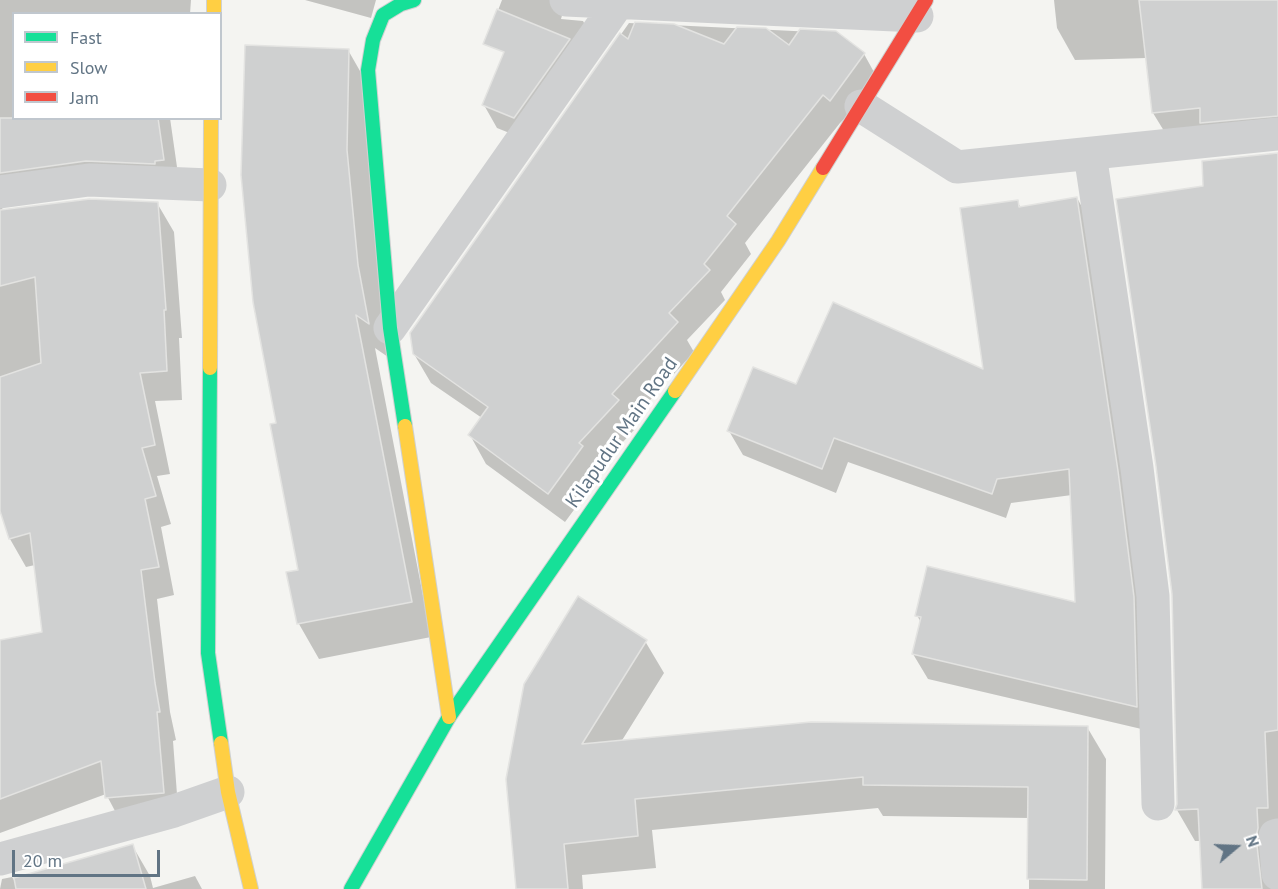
<!DOCTYPE html>
<html>
<head>
<meta charset="utf-8">
<style>
  body { margin:0 }
  #map { position:relative; width:1278px; height:889px; overflow:hidden; background:#f4f4f1; font-family:"PT Sans",sans-serif }
  canvas { display:block }
  .legend { position:absolute; left:12px; top:12px; width:210px; height:108px; box-sizing:border-box; background:#fff; border:2px solid #c0c7ce; margin:0; padding:8px 10px; list-style:none; font-size:18px; color:#617484 }
  .legend li { display:flex; align-items:center; gap:12px; height:30px }
  .legend b { width:30px; border:2px solid #c0c7ce }
  .north { position:absolute; left:1206px; top:817px; width:60px; height:60px; -webkit-text-stroke:4px #fff; paint-order:stroke; rotate:71deg; font-size:16px; font-weight:700; line-height:24px; text-align:center; color:#617484 }
  .north::after { content:''; display:block; margin:auto; width:21px; height:27px; background:#617484; clip-path:polygon(50% 0,100% 100%,50% 72%,0 100%) }
  .scale { position:absolute; left:12px; top:850px; width:148px; height:27px; box-sizing:border-box; border:3px solid #617484; border-top:0; padding-left:8px; font-size:18px; line-height:21px; white-space:nowrap; color:#617484; -webkit-text-stroke:4px #fff; paint-order:stroke }
</style>
</head>
<body>
<div id="map">
<canvas width="1278" height="889"></canvas>
<ul class="legend">
<li><b style="height:8px;background:#16e098"></b>Fast</li>
<li><b style="height:8px;background:#ffcf43"></b>Slow</li>
<li><b style="height:8px;background:#f24e42"></b>Jam</li>
</ul>
<div class="north">N</div>
<div class="scale">20 m</div>
</div>
<script>
const c = document.querySelector('canvas').getContext('2d');
c.lineJoin = 'round';
function fill(path, color) {
  c.fillStyle = color;
  c.fill(path, 'evenodd');
}
function shape(rows) {
  const path = new Path2D();
  for (const r of rows) {
    path.moveTo(r[0], r[1]);
    for (let i = 2; i < r.length; i += 2) path.lineTo(r[i], r[i + 1]);
  }
  return path;
}
function stroke(path, color, width, dash) {
  c.strokeStyle = color;
  c.lineWidth = width;
  c.lineCap = dash ? 'butt' : 'round';
  c.setLineDash(dash || []);
  c.stroke(path);
}
function write(font, color, halo, rows, align = 'center') {
  c.font = font + ' "PT Sans",sans-serif';
  c.lineWidth = 6;
  c.setLineDash([]);
  c.textBaseline = 'middle';
  c.strokeStyle = halo;
  c.fillStyle = color;
  for (const [text, x, y, turn = 0] of rows) {
    c.save();
    c.translate(x, y);
    c.rotate((+turn || 0) * Math.PI / 180);
    c.textAlign = isNaN(turn) ? turn : align;
    if (halo) c.strokeText(text, 0, 0);
    c.fillText(text, 0, 0);
    c.restore();
  }
}
const shadow = shape([
  [0,0,191,0,190,14,14,14,14,118,170,118,180,188,104,190,4,206,0,212],
  [305,0,376,0,371,18],
  [502,0,786,0,563,12,561,19,583,21,595,43,527,140,497,128,484,105,505,55,490,31],
  [1054,0,1278,0,1278,148,1172,144,1153,113,1147,58,1075,60,1057,28],
  [629,23,835,33,864,54,880,83,840,123,745,243,751,254,721,292,725,300,687,340,694,352,630,422,634,430,596,471,599,476,565,522,486,464,470,435,482,418,431,383,414,354,411,333],
  [348,50,368,85,388,357,375,348,431,637,319,659,299,624,288,573,300,571,278,425],
  [1278,154,1278,857,1276,889,1204,889,1201,841,1195,841,1177,810,1204,188],
  [1077,198,1091,223,1132,497,1150,731,928,679,913,654,921,623,917,615,1077,604,1072,495,1011,503,1006,518,848,462,836,493,743,455,729,431,796,386,984,371,1017,201,1021,208],
  [157,203,174,232,182,338,179,338,182,400,155,401,170,474,157,476,171,524,161,527,174,595,157,599,170,712,176,740,173,741,179,821,123,826,106,794,0,833,0,642,43,633,35,565,26,567,10,539,0,506,0,212],
  [645,641,664,673,621,742,1087,727,1106,759,1105,889,1029,889,1029,818,883,816,878,808,652,830,656,868,582,875,583,889,518,889,507,779],
  [132,845,150,876,153,888,195,876,202,889,0,889,2,879,12,877,14,880]
]);
const building = shape([
  [1139,0,1278,0,1278,116,1200,123,1200,108,1152,113,1139,0],
  [497,9,570,39,514,118,482,105,504,52,483,44,497,9],
  [635,22,674,24,724,44,737,27,766,28,789,45,800,29,836,31,865,53,830,101,823,95,727,216,736,224,704,264,710,270,669,313,678,322,612,394,619,400,579,443,583,446,548,494,468,435,488,407,413,354,410,333,620,33,628,39,635,22],
  [245,45,349,49,347,150,358,265,369,324,356,315,412,602,297,624,286,572,298,570,270,424,276,423,253,302,241,175,245,45],
  [0,118,158,118,164,160,155,161,155,164,86,161,0,173,0,118],
  [1278,153,1278,730,1265,732,1268,808,1257,808,1258,828,1256,837,1262,889,1202,889,1198,809,1175,810,1177,804,1172,594,1156,466,1116,199,1203,186,1202,161,1278,153],
  [1077,197,1118,471,1134,597,1137,707,912,654,921,617,915,616,927,566,1075,602,1069,469,997,479,992,494,834,438,822,469,727,431,753,367,796,384,833,302,983,369,960,208,1018,200,1019,207,1077,197],
  [90,199,158,202,166,310,164,310,167,371,140,373,155,445,142,448,156,496,145,499,159,567,141,570,155,683,160,712,157,712,164,793,105,798,101,761,0,799,0,640,42,632,30,533,9,539,0,511,0,377,41,363,35,277,0,286,0,210,90,199],
  [578,596,647,640,582,744,811,722,1088,726,1087,880,1027,879,1028,787,863,785,863,777,635,799,638,836,564,844,568,889,516,889,506,779,524,684,578,596],
  [133,844,146,889,16,889,14,878,133,844]
]);
const street = shape([
  [566,0,917,16],
  [861,106,957,167,1278,134],
  [1090,154,1137,468,1153,596,1158,804],
  [0,192,89,180,210,185],
  [390,328,618,3],
  [1278,835,1275,836,1278,874],
  [0,859,174,811,228,792]
]);
const fast = shape([
  [210,368,208,653,221,743],
  [405,426,390,328,368,70,373,40,383,15,401,4,414,0],
  [351,889,449,717,675,391]
]);
const slow = shape([
  [214,0,214,14],
  [210,368,211,118],
  [675,391,778,241,823,168],
  [405,426,449,717],
  [221,743,228,792,251,889]
]);
const jam = shape([
  [823,168,926,0]
]);
const streetNames = [
  ["Kilapudur Main Road",622,433,-55]
];
fill(shadow, '#0003');
fill(building, '#cfd0d0');
stroke(building, '#e3e3e1', 1.5);
stroke(fast, '#cfd1d1', 16);
stroke(slow, '#cfd1d1', 16);
stroke(jam, '#cfd1d1', 16);
stroke(street, '#cfd0d1', 33);
stroke(fast, '#16e098', 14);
stroke(slow, '#ffcf43', 14);
stroke(jam, '#f24e42', 14);
write('20px', '#617484', '#fff', streetNames);
</script>
</body>
</html>
